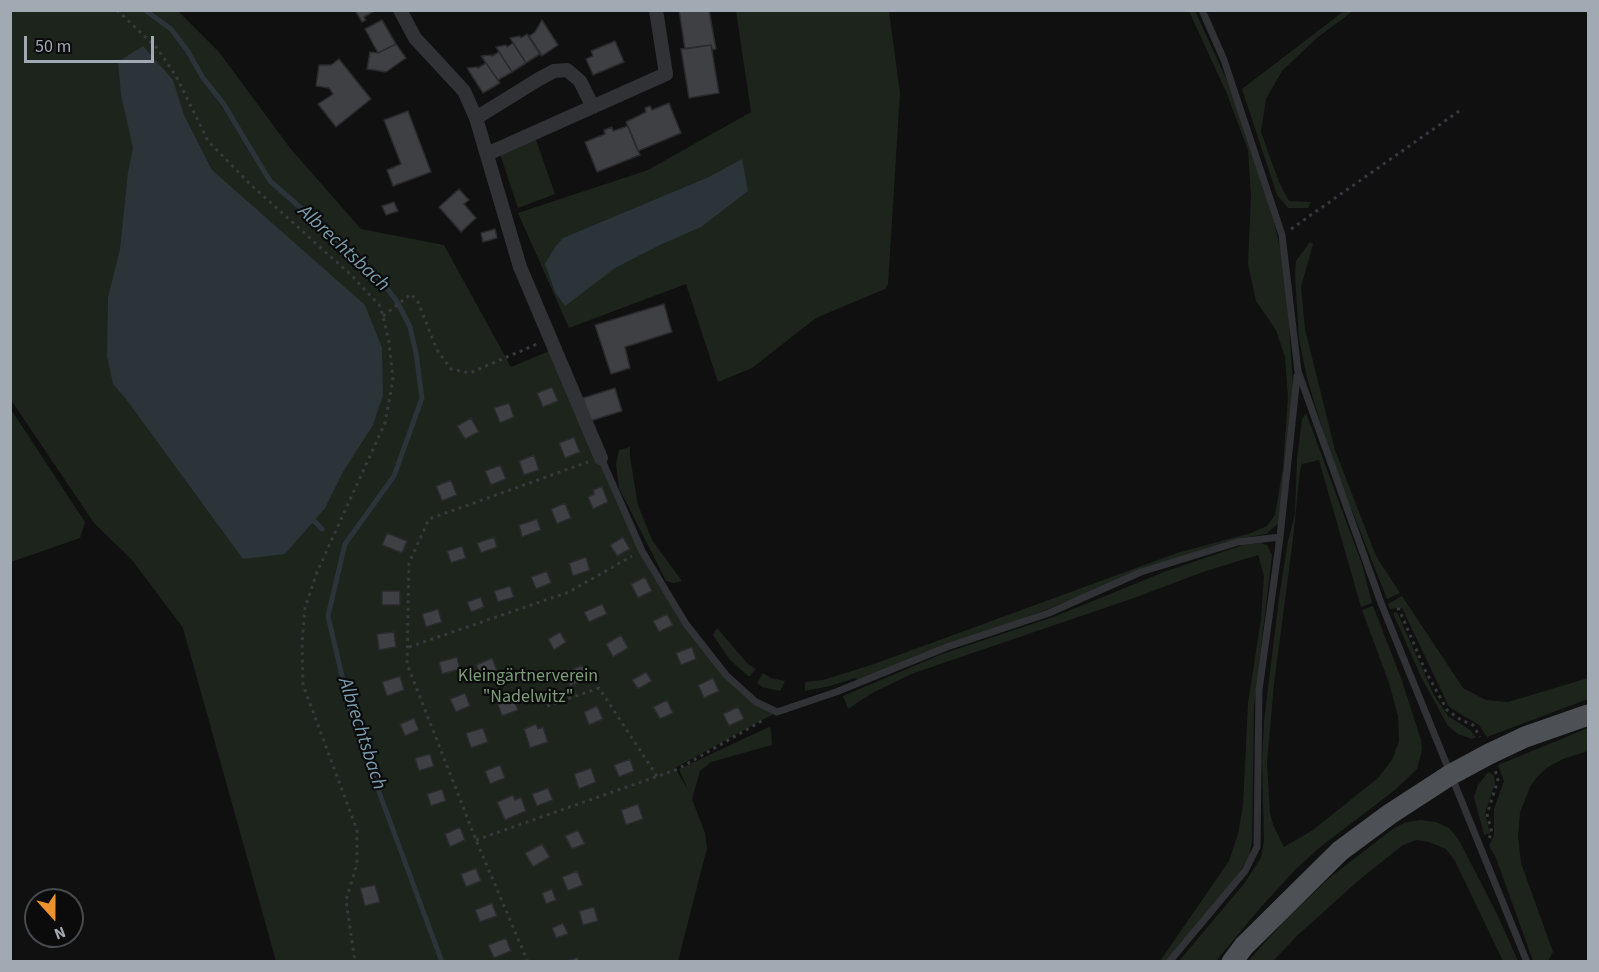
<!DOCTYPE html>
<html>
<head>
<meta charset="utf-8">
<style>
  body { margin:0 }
  #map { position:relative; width:1599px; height:972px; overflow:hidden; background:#101011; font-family:"Source Sans 3",sans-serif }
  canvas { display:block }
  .frame { position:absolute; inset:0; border:12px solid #a1a9b2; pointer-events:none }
  .north { position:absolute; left:24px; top:888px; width:60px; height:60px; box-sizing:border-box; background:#0b0b0c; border:2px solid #474a4e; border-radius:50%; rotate:159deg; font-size:16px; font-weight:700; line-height:24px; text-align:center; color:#a1a9b2 }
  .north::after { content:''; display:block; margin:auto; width:21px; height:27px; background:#ee902b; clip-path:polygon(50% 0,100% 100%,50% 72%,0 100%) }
  .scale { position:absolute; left:24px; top:36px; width:130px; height:27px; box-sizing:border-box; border:3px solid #a1a9b2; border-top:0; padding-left:8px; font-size:18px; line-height:21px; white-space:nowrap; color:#a1a9b2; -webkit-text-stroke:4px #0b0b0c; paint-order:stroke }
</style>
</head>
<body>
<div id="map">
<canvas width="1599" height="972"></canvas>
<div class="frame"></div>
<div class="north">N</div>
<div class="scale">50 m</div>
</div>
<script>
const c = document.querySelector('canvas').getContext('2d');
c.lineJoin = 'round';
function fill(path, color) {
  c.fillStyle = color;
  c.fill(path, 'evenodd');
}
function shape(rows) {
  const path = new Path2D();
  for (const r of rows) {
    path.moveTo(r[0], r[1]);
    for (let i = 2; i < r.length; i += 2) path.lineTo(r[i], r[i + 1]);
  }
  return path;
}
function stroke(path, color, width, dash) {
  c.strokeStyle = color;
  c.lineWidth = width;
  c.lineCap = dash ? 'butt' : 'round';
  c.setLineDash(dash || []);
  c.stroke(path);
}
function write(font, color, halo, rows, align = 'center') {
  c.font = font + ' "Source Sans 3",sans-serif';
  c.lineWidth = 4.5;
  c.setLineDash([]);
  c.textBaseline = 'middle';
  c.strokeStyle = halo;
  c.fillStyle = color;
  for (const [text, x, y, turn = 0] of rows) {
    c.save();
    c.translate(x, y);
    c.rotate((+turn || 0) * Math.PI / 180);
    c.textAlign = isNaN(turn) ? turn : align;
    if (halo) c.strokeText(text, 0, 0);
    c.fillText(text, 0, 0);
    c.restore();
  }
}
const green = shape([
  [10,11,178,11,219,52,290,148,361,229,444,245,511,367,556,348,601,458,659,580,726,675,756,702,777,712,675,768,688,790,679,769,769,727,771,729,772,745,711,762,700,771,692,799,705,833,707,848,678,961,276,961,183,628,132,560,94,523,11,400],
  [736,11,889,11,900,93,888,284,885,289,816,318,752,368,718,382,686,284,569,328,518,213,648,170,751,112],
  [1189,11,1195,11,1230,87,1268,196,1281,252,1287,295,1293,385,1278,524,1266,534,1248,537,1134,574,1043,611,858,680,855,678,830,686,805,691,805,682,823,680,874,664,1177,553,1251,533,1267,526,1275,515,1283,467,1288,397,1285,357,1276,330,1256,301,1248,264,1251,197,1248,150,1227,94],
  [1344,11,1353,11,1318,37,1282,71,1266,99,1261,132,1279,182,1289,201,1311,202,1308,208,1288,208,1277,195,1242,89],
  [535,137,555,194,518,208,499,151],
  [1310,242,1313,244,1301,287,1305,329,1335,450,1376,556,1400,593,1387,599,1332,460,1307,378,1299,339,1295,275,1296,261],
  [10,408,85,522,80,538,11,562],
  [1306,413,1362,564,1372,603,1361,607,1319,460,1302,464,1300,471,1293,539,1274,684,1267,763,1270,813,1273,825,1284,847,1313,830,1378,778,1392,760,1399,741,1398,716,1389,683,1362,610,1373,606,1401,678,1421,740,1422,750,1417,769,1395,790,1319,848,1296,869,1261,907,1216,961,1179,961,1243,885,1261,858,1264,841,1262,761,1264,721,1279,598,1288,541,1295,514,1297,458,1302,419],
  [630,447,630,457,638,505,652,540,682,581,674,583,666,581,619,488,616,464,619,450],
  [1261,543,1267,545,1272,555,1254,706,1252,842,1249,856,1239,873,1167,961,1160,961,1229,861,1238,834,1243,805,1248,703,1261,619,1264,576,1258,555,1203,572,1134,598,914,673,874,692,848,709,843,696,942,654,1056,616,1164,572,1243,545],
  [1402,596,1463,688,1486,700,1508,702,1588,678,1588,699,1487,737,1479,725,1449,707,1402,608,1390,609,1388,604],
  [1397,612,1434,695,1448,716,1470,730,1476,737,1472,739,1458,734,1448,726,1421,677,1393,613],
  [717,628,748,664,756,669,750,676,748,676,729,659,713,635],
  [763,673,771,678,785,681,780,691,762,687,757,683],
  [1588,728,1588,751,1563,759,1548,767,1537,777,1530,787,1520,813,1518,837,1521,863,1553,952,1548,961,1533,961,1496,858,1489,846,1494,835,1494,809,1504,781,1498,765],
  [1488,772,1494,775,1495,784,1485,813,1490,833,1484,835,1474,797,1478,785],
  [1421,820,1436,822,1449,828,1459,840,1498,916,1518,961,1503,961,1455,861,1446,849,1429,842,1417,840,1403,845,1359,880,1298,935,1273,961,1247,962,1287,918,1328,879,1394,828,1406,822]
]);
const water = shape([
  [143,46,173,80,184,115,212,170,365,305,382,348,383,395,373,425,343,472,325,508,285,554,243,559,126,399,113,384,107,356,108,297,120,249,128,172,133,148,121,95,118,62],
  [742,159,748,191,701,227,660,245,615,268,565,306,555,292,545,264,555,247,563,238,709,177]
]);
const stream = shape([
  [145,10,171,29,187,50,203,78,223,103,270,181,375,273,396,300,410,327,416,353,422,398,394,476,345,544,328,616,352,719,442,962],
  [314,521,322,529]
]);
const building = shape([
  [355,10,376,10,364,17,366,20,362,22,355,10],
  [679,10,709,10,716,49,712,50,711,45,685,49,679,10],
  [382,20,396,44,378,53,365,29,382,20],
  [542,20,558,45,542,56,529,36,535,32,542,20],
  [527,34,540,54,526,63,510,38,520,36,521,38,527,34],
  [615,41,624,62,593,75,586,59,593,56,591,51,615,41],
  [513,43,526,63,512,72,496,47,506,45,507,47,513,43],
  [396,44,406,58,386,72,367,69,370,52,378,53,396,44],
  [711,45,719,93,689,98,681,49,711,45],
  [499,52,512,72,498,80,481,56,491,55,492,56,499,52],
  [339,59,371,99,336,127,318,104,333,94,329,88,316,86,319,65,331,65,339,59],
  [486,63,500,83,483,93,467,68,477,67,478,68,486,63],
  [669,103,681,133,638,151,626,122,646,112,645,108,650,106,652,110,669,103],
  [408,111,431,172,393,186,387,170,401,164,384,120,408,111],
  [628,126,640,155,597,172,585,142,605,134,604,130,612,127,613,131,628,126],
  [459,189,469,200,464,204,476,218,461,232,439,207,459,189],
  [394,202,398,211,386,215,382,206,394,202],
  [495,229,497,238,483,242,481,233,495,229],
  [664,304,672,332,625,347,630,368,611,374,595,325,664,304],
  [552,387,558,401,543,407,537,393,552,387],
  [615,388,622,411,590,421,583,398,615,388],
  [509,403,514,417,500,423,494,408,509,403],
  [471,418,479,432,465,439,457,426,471,418],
  [574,437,580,452,565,458,559,443,574,437],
  [534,455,539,470,524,475,519,461,534,455],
  [500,465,506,479,491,485,485,471,500,465],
  [451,480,457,495,442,501,436,486,451,480],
  [602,486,608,502,593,509,588,497,594,494,593,490,602,486],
  [565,503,571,518,557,524,551,509,565,503],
  [537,519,541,530,522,537,519,525,537,519],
  [387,533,407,541,402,553,382,545,387,533],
  [494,537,497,547,481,553,477,543,494,537],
  [623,537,630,549,617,556,610,545,623,537],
  [462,546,466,558,451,563,447,551,462,546],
  [586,557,590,570,573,576,569,563,586,557],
  [547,571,551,583,536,589,531,577,547,571],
  [645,577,652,591,638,598,631,584,645,577],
  [510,586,514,597,498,602,494,591,510,586],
  [382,591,400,591,400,605,382,605,382,591],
  [481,597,484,607,471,612,467,602,481,597],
  [602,604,607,614,589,622,584,612,602,604],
  [438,609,442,622,426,627,422,614,438,609],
  [667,614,673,625,659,632,653,621,667,614],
  [394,632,396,647,379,650,377,634,394,632],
  [560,632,566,642,554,650,548,639,560,632],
  [621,635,628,648,613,657,606,644,621,635],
  [692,647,696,659,681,665,676,653,692,647],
  [457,657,460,669,442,674,439,662,457,657],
  [492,658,497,670,481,676,476,665,492,658],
  [582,665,588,678,570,686,565,673,582,665],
  [646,672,652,681,638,689,632,680,646,672],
  [400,676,404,690,387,696,382,682,400,676],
  [713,678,719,691,704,698,698,685,713,678],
  [465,693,470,706,456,712,450,699,465,693],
  [512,694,518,710,502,716,496,700,512,694],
  [667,700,673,713,660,719,653,707,667,700],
  [597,706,603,719,589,725,584,712,597,706],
  [738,707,744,719,729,726,723,714,738,707],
  [414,718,419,730,405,736,400,724,414,718],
  [536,724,538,729,543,727,548,742,530,748,524,729,536,724],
  [483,728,488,742,471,748,466,733,483,728],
  [430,754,434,766,419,771,415,758,430,754],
  [630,759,634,771,619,777,614,765,630,759],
  [500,765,505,778,490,784,485,771,500,765],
  [591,768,596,782,579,789,574,774,591,768],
  [548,788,553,800,537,806,532,794,548,788],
  [442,789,446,801,431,806,427,794,442,789],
  [513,795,515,800,521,797,526,811,505,820,497,802,513,795],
  [638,804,643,819,626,825,621,810,638,804],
  [460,827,465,840,450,847,445,834,460,827],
  [578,830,585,844,572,849,565,836,578,830],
  [542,844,550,857,533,867,525,853,542,844],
  [476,868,481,881,466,887,461,874,476,868],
  [577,871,583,885,568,891,562,877,577,871],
  [375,885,380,902,365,906,360,888,375,885],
  [552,889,556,900,546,904,542,893,552,889],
  [492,903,497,916,480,922,475,910,492,903],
  [594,907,598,921,583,925,579,911,594,907],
  [563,923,568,934,556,938,552,928,563,923],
  [506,938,511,951,494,958,488,945,506,938],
  [578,957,579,962,565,962,578,957]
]);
const path = shape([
  [117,10,157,48,176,76,208,141,250,184,351,275,380,306,383,316,389,342,393,380,385,423,317,572,305,608,302,642,303,685,357,830,357,864,346,900,355,962],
  [1291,229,1462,109],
  [383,316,411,294,418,302,437,350,451,369,470,373,537,344],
  [1397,609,1399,609,1425,670,1447,710,1461,720,1473,725,1480,737],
  [409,647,569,592,632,556],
  [547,706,599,688,657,776],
  [1489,838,1492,833,1487,814,1498,780,1495,770],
  [476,840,678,769,765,719],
  [528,962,476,840,407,664,409,563,429,519,588,462]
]);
const lane = shape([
  [1202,10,1224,60,1282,235,1298,371,1381,603,1527,962],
  [601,458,642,551,686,624,726,675,756,702,777,712,836,692,947,647,1049,613,1141,572,1238,542,1280,537],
  [1169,962,1245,871,1257,847,1259,690,1280,537,1297,376]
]);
const street = shape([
  [400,10,415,38,464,91,476,118,520,267,601,458],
  [476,118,539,79,554,71,567,70,580,81,593,107],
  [487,154,666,74,656,10]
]);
const primary = shape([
  [1232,962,1244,946,1340,851,1390,814,1450,775,1489,754,1525,737,1588,715]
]);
const parkNames = [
  ["Kleingärtnerverein",528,677],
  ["\"Nadelwitz\"",528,698]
];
const waterNames = [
  ["Albrechtsbach",343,249,43],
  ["Albrechtsbach",361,734,72]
];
fill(green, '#1c241c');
fill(water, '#2a3439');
stroke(stream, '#2a3439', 5);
fill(building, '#3f4044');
stroke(building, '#2a2a2d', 1.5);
stroke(path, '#37393d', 3, [3, 4.5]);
stroke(lane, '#313236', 7);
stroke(street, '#313236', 14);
stroke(primary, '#4d5055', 21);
write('18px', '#7b9d78', '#0b0b0c', parkNames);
write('italic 20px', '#789cad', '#0b0b0c', waterNames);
</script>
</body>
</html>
